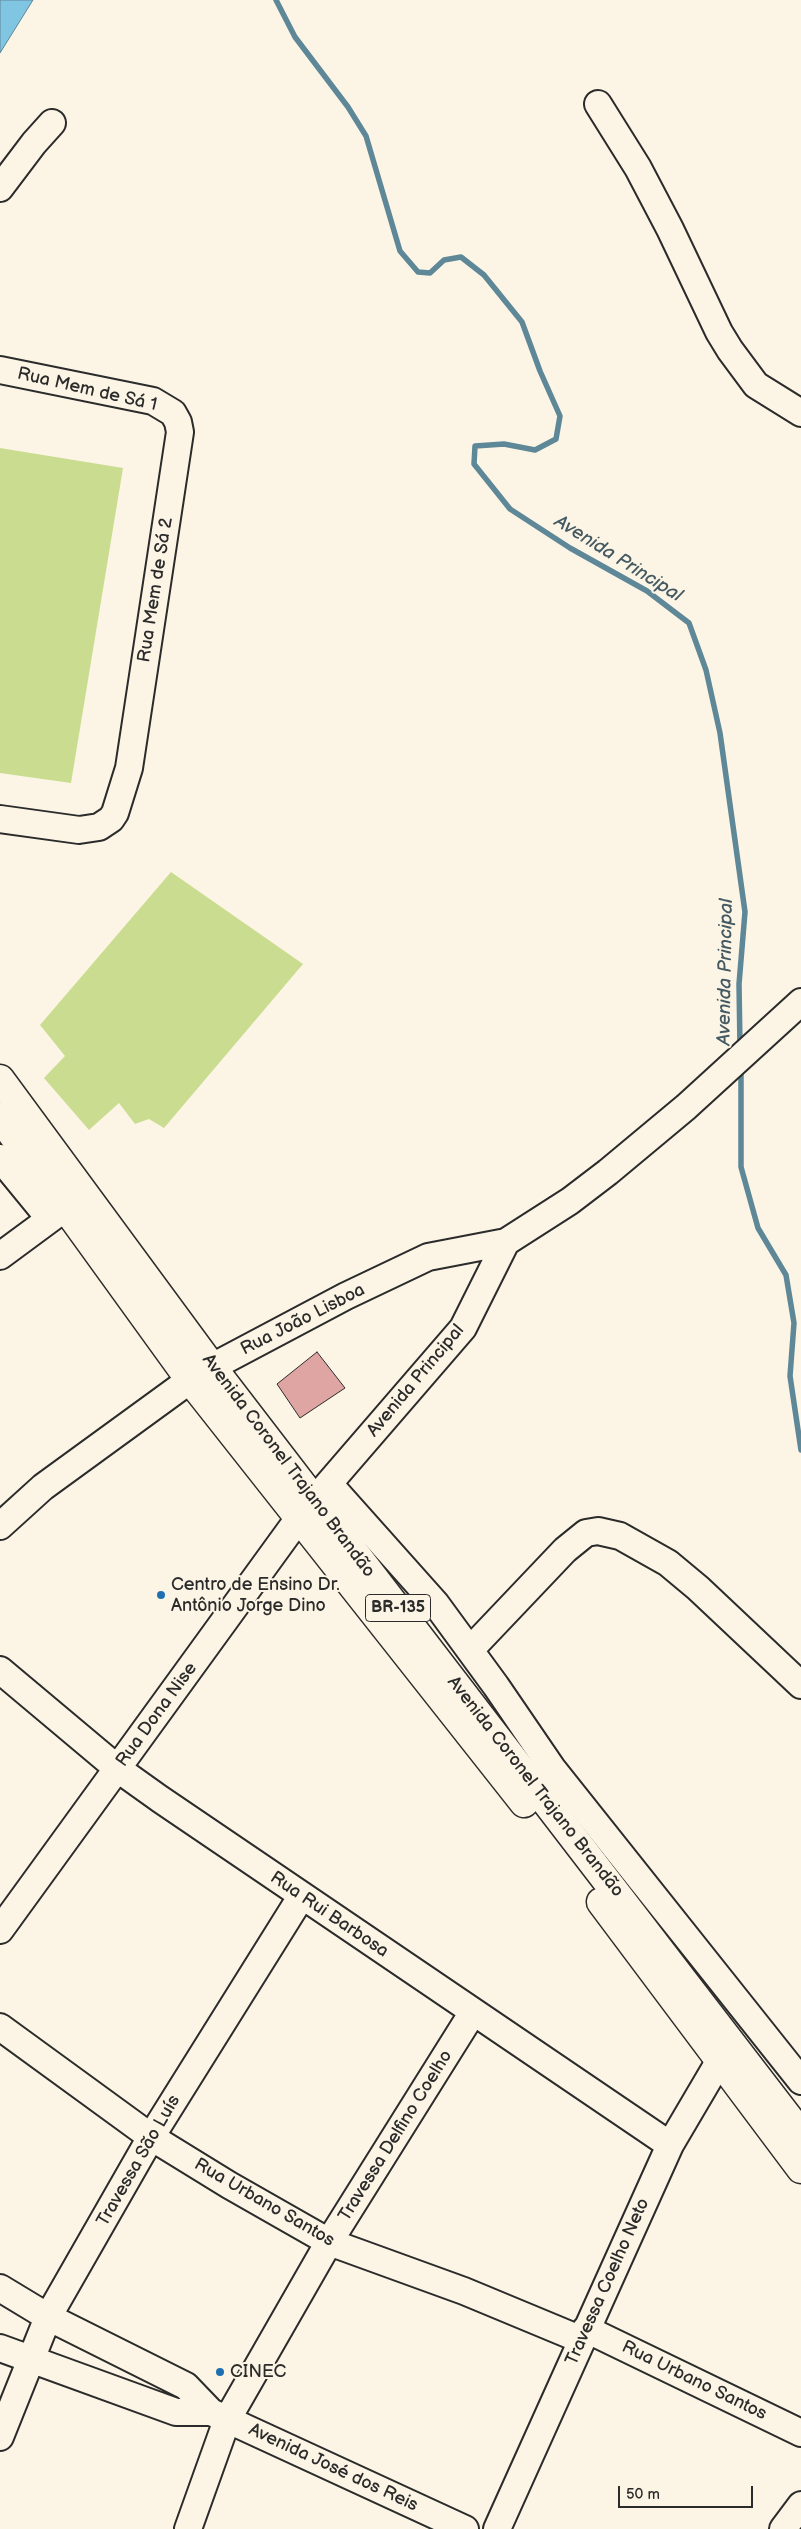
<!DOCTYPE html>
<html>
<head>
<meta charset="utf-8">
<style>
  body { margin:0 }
  #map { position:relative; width:801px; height:2529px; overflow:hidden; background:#fcf5e5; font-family:"Balsamiq Sans",sans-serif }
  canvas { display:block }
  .scale { position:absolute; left:618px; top:2486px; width:135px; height:22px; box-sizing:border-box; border:2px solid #2b2b2b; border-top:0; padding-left:6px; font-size:15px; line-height:18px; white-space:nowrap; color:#2b2b2b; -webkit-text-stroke:4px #fcf5e5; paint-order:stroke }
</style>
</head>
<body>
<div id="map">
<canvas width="801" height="2529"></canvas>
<div class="scale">50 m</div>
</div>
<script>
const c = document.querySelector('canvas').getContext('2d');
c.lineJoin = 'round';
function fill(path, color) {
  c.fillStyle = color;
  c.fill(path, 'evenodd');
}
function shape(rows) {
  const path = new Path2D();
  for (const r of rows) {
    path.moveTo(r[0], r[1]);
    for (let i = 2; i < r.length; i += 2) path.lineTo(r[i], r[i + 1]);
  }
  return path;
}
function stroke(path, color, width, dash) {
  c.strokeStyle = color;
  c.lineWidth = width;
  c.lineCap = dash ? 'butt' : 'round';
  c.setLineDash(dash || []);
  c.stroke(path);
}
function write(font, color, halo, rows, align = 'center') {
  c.font = font + ' "Balsamiq Sans",sans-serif';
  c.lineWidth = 4;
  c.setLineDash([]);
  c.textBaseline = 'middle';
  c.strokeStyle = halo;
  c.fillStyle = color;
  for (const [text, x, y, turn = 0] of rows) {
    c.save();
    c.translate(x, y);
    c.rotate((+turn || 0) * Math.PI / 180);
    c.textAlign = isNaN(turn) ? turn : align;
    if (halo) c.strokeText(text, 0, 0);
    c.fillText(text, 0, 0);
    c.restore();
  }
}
const green = shape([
  [0,448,123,468,71,783,0,773],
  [171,872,303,964,164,1128,149,1119,135,1124,119,1103,89,1130,44,1078,65,1056,40,1025]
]);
const water = shape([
  [0,0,33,0,0,53,0,0]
]);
const stream = shape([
  [276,0,295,37,348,107,366,136,400,251,418,272,430,273,444,260,461,257,484,275,522,322,540,371,560,416,556,439,535,450,504,444,475,446,474,464,510,509,570,548,647,591,689,623,706,670,720,733,745,912,739,984,740,1047],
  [741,1069,741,1167,758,1228,786,1275,794,1323,790,1376,801,1450]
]);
const building = shape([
  [317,1352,345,1388,300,1418,277,1384,317,1352]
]);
const minor = shape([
  [598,104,638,168,670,229,719,332,730,350,756,385,801,413],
  [0,188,34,143,52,123],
  [0,370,153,401,173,413,178,422,180,432,129,768,115,813,111,819,99,827,79,830,0,819],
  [0,1158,50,1219],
  [0,1256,65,1208,82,1192],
  [329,1484,436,1604,496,1686,552,1768,801,2081],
  [0,1526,43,1487,190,1380,212,1367,346,1296,428,1257,506,1242],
  [470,1650,565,1550,586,1533,598,1531,620,1536,668,1563,698,1588,801,1685],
  [0,1670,118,1769,160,1799,670,2145],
  [0,1930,299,1518,463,1328,506,1242,570,1201,608,1172,686,1107,801,1002],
  [0,2027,151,2137,229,2185,329,2242,464,2291,582,2340],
  [0,2288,48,2317,186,2386,211,2412],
  [586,2329,801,2433],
  [0,2348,176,2412,211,2412,465,2529],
  [0,2437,48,2317,151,2137,301,1897],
  [188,2529,227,2420,329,2242,473,2012],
  [497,2529,670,2145,730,2043],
  [783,2529,801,2505]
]);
const major = shape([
  [0,1079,212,1367,801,2134],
  [0,1117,190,1380,524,1803],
  [601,1902,801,2169]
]);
const markers = [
  [161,1595,5,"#1f6fb2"],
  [220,2372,5,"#1f6fb2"]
];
const shields = [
  [398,1608,65]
];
const shieldNames = [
  ["BR-135",398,1608]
];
const streetNames = [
  ["Rua Mem de Sá 1",87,390,13],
  ["Rua Mem de Sá 2",156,590,-81],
  ["Rua João Lisboa",303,1320,-27],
  ["Avenida Principal",416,1381,-50],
  ["Avenida Coronel Trajano Brandão",288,1466,53],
  ["Rua Dona Nise",157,1715,-54],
  ["Avenida Coronel Trajano Brandão",535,1787,52],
  ["Rua Rui Barbosa",329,1915,34],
  ["Travessa Delfino Coelho",396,2136,-58],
  ["Travessa São Luís",139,2161,-60],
  ["Rua Urbano Santos",264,2203,30],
  ["Travessa Coelho Neto",608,2282,-66],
  ["Rua Urbano Santos",694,2381,26],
  ["Avenida José dos Reis",333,2468,25]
];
const poiNames = [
  ["Centro de Ensino Dr.",171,1585],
  ["Antônio Jorge Dino",171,1606],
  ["CINEC",230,2372]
];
const waterNames = [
  ["Avenida Principal",618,559,32],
  ["Avenida Principal",726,972,-89]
];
fill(green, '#cadc90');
fill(water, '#80c5e1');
stroke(water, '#5e8798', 1);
stroke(stream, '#5e8798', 5.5);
fill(building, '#dfa5a3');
stroke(building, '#2b2b2b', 1);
stroke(minor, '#2b2b2b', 30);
stroke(major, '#2b2b2b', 31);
stroke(minor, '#fcf5e5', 26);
stroke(major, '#fcf5e5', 28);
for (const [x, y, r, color] of markers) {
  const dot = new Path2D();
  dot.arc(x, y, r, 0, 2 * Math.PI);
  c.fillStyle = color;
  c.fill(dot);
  stroke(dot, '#fcf5e5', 2);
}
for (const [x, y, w] of shields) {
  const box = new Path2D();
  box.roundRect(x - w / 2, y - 13.5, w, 27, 4);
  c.fillStyle = '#fcf5e5';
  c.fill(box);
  stroke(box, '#2b2b2b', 1);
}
write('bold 16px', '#2b2b2b', null, shieldNames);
write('18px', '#2b2b2b', '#fcf5e5', streetNames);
write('18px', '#2b2b2b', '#fcf5e5', poiNames, 'left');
write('italic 19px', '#445962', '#fcf5e5', waterNames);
</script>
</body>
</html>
